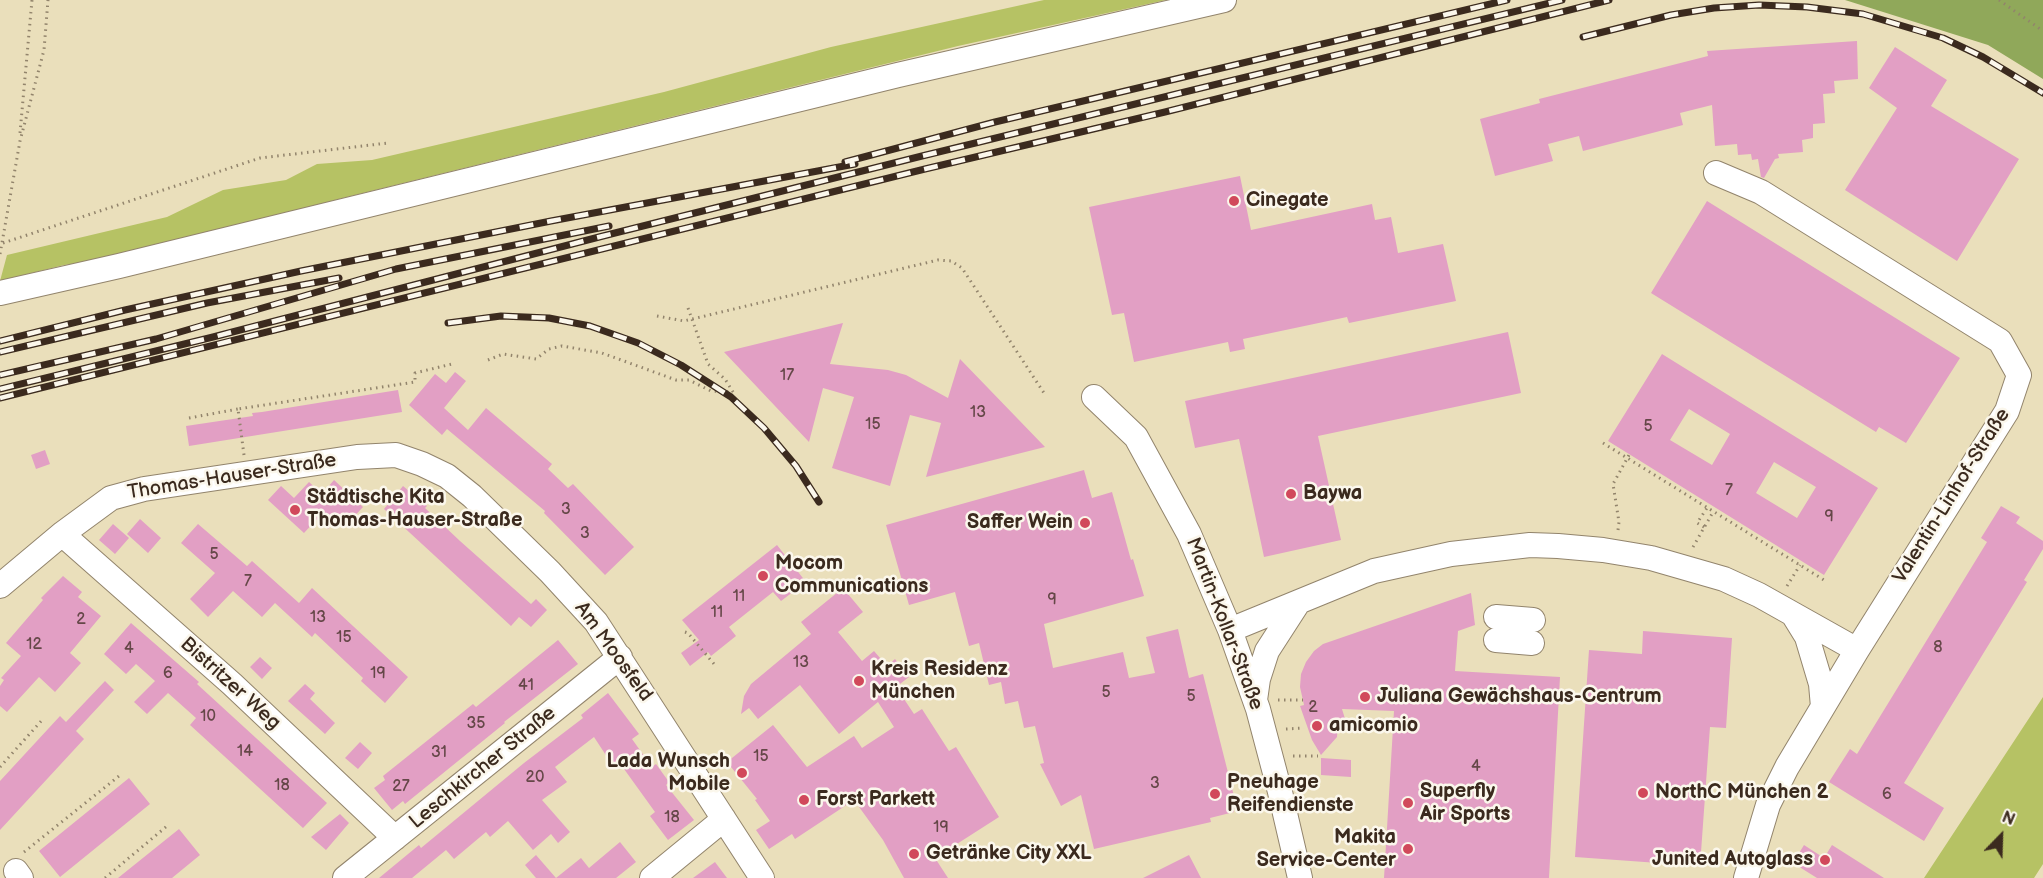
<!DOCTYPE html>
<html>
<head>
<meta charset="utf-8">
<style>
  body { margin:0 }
  #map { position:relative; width:2043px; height:878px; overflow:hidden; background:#eadfbb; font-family:"Balsamiq Sans",sans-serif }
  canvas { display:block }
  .north { position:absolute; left:1971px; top:806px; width:60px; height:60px; -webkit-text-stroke:4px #fbf7ec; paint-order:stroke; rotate:23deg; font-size:16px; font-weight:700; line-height:24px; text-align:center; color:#3b2a1e }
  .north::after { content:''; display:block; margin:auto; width:21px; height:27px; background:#3b2a1e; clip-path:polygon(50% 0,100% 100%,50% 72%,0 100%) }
</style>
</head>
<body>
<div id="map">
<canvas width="2043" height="878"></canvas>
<div class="north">N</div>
</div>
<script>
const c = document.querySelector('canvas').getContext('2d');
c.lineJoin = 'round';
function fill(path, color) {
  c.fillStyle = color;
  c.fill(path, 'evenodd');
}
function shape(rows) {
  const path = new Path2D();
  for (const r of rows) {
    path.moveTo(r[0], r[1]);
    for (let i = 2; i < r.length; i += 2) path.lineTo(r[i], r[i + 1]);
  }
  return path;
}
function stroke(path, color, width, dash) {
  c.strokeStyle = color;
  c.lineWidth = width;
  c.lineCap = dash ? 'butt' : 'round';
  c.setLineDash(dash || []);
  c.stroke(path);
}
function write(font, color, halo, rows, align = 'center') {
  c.font = font + ' "Balsamiq Sans",sans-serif';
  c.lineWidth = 5;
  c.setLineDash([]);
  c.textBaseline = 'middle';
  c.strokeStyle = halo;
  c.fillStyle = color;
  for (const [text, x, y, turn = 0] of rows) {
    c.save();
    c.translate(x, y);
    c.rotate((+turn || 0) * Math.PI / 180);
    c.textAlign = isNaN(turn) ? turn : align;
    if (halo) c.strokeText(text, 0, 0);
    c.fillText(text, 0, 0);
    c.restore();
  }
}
const green = shape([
  [1044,0,1166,0,958,46,339,199,105,260,64,265,0,281,7,255,167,217,223,190,286,180,317,164,372,160,664,92,831,47],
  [2043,697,2043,864,2034,878,1924,878]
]);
const forest = shape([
  [1845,0,2043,0,2043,79,1988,45]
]);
const building = shape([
  [1857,41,1858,79,1834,81,1835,93,1823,94,1825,123,1813,124,1813,138,1802,140,1803,152,1778,154,1779,158,1775,159,1764,178,1761,177,1758,159,1752,160,1751,154,1738,155,1737,144,1715,146,1712,105,1680,113,1683,125,1583,151,1579,136,1548,144,1553,161,1495,176,1480,119,1540,103,1539,99,1708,56,1707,51],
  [1895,47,1947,80,1931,106,2019,159,1957,261,1845,190,1897,108,1869,88],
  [1240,176,1251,230,1372,204,1375,220,1391,217,1398,253,1443,244,1456,301,1349,323,1347,317,1243,339,1245,349,1230,352,1228,342,1134,362,1124,313,1112,315,1089,207],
  [1707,201,1960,358,1906,443,1879,427,1876,432,1651,293],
  [843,323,830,364,888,370,906,375,948,398,960,359,1045,447,926,477,941,423,910,415,890,486,832,468,854,397,823,388,809,442,724,352],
  [1508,332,1521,393,1318,436,1341,540,1264,557,1239,439,1195,448,1185,401],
  [1662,354,1878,488,1824,575,1608,441],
  [1689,409,1730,434,1712,465,1670,440],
  [1774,462,1816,487,1797,518,1756,493],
  [455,372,466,381,444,408,468,430,486,408,552,464,548,469,568,488,573,484,634,547,605,575,544,513,545,511,447,429,442,435,409,405,435,374,446,383],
  [398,390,402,412,189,446,186,426,253,416,252,413,262,412],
  [45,450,50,464,36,469,31,455],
  [1084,470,1092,498,1112,492,1131,560,1133,559,1144,596,1044,624,1053,668,1123,652,1129,678,1155,673,1146,637,1178,629,1189,678,1203,674,1237,808,1233,809,1234,812,1210,818,1211,822,1094,849,1081,795,1061,806,1040,764,1044,763,1035,726,1024,728,1018,701,1005,704,1001,682,989,685,979,643,969,646,955,592,909,605,886,525],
  [334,480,363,507,351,520,342,513,328,529,317,519,304,533,268,500,281,486,294,498,309,482,322,494],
  [403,486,427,506,425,508,460,541,531,604,536,599,547,610,531,627,519,617,511,626,384,509],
  [2001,506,2020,517,2016,523,2043,541,2043,549,2024,580,2027,582,1904,783,1944,808,1924,841,1829,782,1850,749,1857,754,1987,542,1981,538],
  [140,519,161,538,148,553,127,534],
  [113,524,129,538,115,554,99,540],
  [198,524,247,566,252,561,299,603,312,588,408,677,385,703,361,681,363,678,315,633,312,637,275,603,262,617,233,591,208,617,190,599,215,573,181,543],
  [777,545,806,582,781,601,773,592,729,627,736,636,711,656,708,652,690,666,681,653,699,640,682,620],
  [63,576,82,592,78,597,101,616,70,653,81,663,55,692,39,677,7,712,0,706,0,686,4,680,1,678,21,656,6,643,43,600,41,598],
  [843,588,863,612,838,632,862,661,874,651,887,666,895,659,909,677,896,687,914,714,922,709,949,751,956,747,999,817,935,858,948,878,904,878,883,840,854,800,795,839,792,834,769,849,756,830,770,821,755,800,757,799,727,762,773,725,807,767,854,736,862,748,894,727,878,702,839,734,800,685,758,719,749,708,741,714,744,696,751,684,811,634,801,622],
  [1471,593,1475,625,1458,631,1455,671,1560,677,1549,878,1384,878,1394,711,1342,709,1346,722,1338,722,1337,737,1321,755,1312,740,1300,706,1304,705,1300,687,1301,674,1306,662,1314,651,1323,644],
  [131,623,199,682,197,684,327,803,303,828,190,725,196,718,168,693,147,714,134,702,155,681,136,664,126,674,104,654],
  [1643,631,1732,638,1726,728,1710,727,1700,866,1575,857,1589,650,1642,654],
  [558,640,578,664,504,722,505,723,405,804,403,801,392,810,374,788,385,780,383,776,473,704,476,707],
  [260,657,272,668,262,679,250,667],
  [105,681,114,690,76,731,84,739,0,830,0,781,60,716,66,722],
  [305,684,315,693,310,699,335,723,325,734,288,701],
  [608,693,639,734,632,739,652,767,656,764,669,782,666,785,694,820,668,840,650,816,655,812,619,762,613,766,594,737,555,767,567,782,542,800,570,832,558,843,551,834,533,850,508,821,490,837,486,832,454,859,446,850,412,878,379,878,419,845,421,848,524,763,583,718,581,715],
  [360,742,372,753,358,769,345,758],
  [1321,758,1351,760,1351,777,1321,775],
  [129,778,150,804,60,877,39,851],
  [340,814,349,823,326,850,311,837],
  [179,829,200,855,172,878,118,878],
  [620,842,636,862,616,878,536,878,525,865,536,855,556,878,581,858,589,868],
  [1804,845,1824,858,1832,845,1884,878,1817,878,1793,863],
  [1189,855,1201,878,1143,878],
  [715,862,727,878,693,878]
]);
const path = shape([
  [1999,0,2043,31],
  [20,133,32,0],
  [3,243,260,158,388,143],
  [0,254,20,141,44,50,48,0],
  [688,308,708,364,725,379,733,392],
  [657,316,684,321,938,260,951,261,962,268,1046,396],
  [488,360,503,354,536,359,549,349,562,346,602,353,676,380,689,380,711,391,733,392],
  [189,418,238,409],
  [1603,443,1824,580],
  [244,455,238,409,415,382,415,373,452,364],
  [1704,527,1697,523,1707,508],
  [1618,530,1619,522,1613,484,1629,455],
  [1693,547,1713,512],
  [1787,586,1800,565],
  [685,632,688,633,714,664],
  [1278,700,1303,700],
  [1286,729,1304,728],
  [1293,756,1318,756],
  [0,767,43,719],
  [24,852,119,776],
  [105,878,167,826]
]);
const minor = shape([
  [1716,173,1761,192,2000,341,2019,375,2007,411,1857,650,1787,767,1768,805,1746,878],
  [0,293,119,266,898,75,1224,0],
  [1094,397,1136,437,1189,534,1230,630,1258,709,1280,792,1300,878],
  [62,534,232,684,395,838],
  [0,586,62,534,111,498,144,489,357,457,396,455,422,464,447,476,472,496,550,572,596,622,762,878],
  [1794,616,1807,637,1821,684,1823,707],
  [1496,617,1533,620],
  [1230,630,1374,571,1451,554,1530,545,1558,546,1603,550,1651,558,1724,579,1759,595,1857,650],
  [1496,640,1532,643],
  [1255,700,1258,679,1267,651,1298,603],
  [16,871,21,878],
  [345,878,620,657],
  [652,878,724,819]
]);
const rail = shape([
  [1583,37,1671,15,1714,8,1759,5,1807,7,1863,14,1943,38,1983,57,2043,93],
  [845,162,995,122,1507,0],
  [448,323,501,316,549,318,590,326,638,343,681,365,731,397,764,428,796,466,819,502],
  [0,341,125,310,301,271,551,221,855,164],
  [0,352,207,303,339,278],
  [0,375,156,339,396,269,609,226],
  [0,389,213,337,603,236,922,156,1562,0],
  [0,398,925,169,1165,112,1609,0]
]);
const markers = [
  [1234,201,6,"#d1495b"],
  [1291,494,6,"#d1495b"],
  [295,510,6,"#d1495b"],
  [1085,523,6,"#d1495b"],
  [763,576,6,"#d1495b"],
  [859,681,6,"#d1495b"],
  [1365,697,6,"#d1495b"],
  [1317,726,6,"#d1495b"],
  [742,773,6,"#d1495b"],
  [1643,793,6,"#d1495b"],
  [1215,794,6,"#d1495b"],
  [804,800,6,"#d1495b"],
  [1408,803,6,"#d1495b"],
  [1408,849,6,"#d1495b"],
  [914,854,6,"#d1495b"],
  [1825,860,6,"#d1495b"]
];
const numberNames = [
  ["17",787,376],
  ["13",978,413],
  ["15",873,425],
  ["5",1648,427],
  ["7",1729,491],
  ["3",566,510],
  ["9",1829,517],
  ["3",585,534],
  ["5",214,555],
  ["7",248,582],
  ["11",739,597],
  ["9",1052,600],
  ["11",717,613],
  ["13",318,618],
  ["2",81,620],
  ["15",344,638],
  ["12",34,645],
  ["8",1938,648],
  ["4",129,649],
  ["13",801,663],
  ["6",168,674],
  ["19",378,674],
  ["41",526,686],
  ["5",1106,693],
  ["5",1191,697],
  ["2",1313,708],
  ["10",208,717],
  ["35",476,724],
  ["14",245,752],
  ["31",439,753],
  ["15",761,757],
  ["4",1476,767],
  ["20",535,778],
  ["3",1155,784],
  ["18",282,786],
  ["27",401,787],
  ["6",1887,795],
  ["18",672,818],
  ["19",941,828]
];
const poiNames = [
  ["Cinegate",1246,201],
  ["Baywa",1303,494],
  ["Städtische Kita",307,498],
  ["Thomas-Hauser-Straße",307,521],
  ["Saffer Wein",1073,523,"right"],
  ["Mocom",775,564],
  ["Communications",775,587],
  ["Kreis Residenz",871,670],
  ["München",871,693],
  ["Juliana Gewächshaus-Centrum",1377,697],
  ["amicomio",1329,726],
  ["Lada Wunsch",730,762,"right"],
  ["Mobile",730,785,"right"],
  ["Pneuhage",1227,783],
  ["Reifendienste",1227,806],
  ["Superfly",1420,792],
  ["Air Sports",1420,815],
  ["NorthC München 2",1655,793],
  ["Forst Parkett",816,800],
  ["Makita",1396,838,"right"],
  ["Service-Center",1396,861,"right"],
  ["Getränke City XXL",926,854],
  ["Junited Autoglass",1813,860,"right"]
];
const streetNames = [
  ["Thomas-Hauser-Straße",232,477,-9],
  ["Valentin-Linhof-Straße",1952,496,-58],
  ["Martin-Kollar-Straße",1224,624,69],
  ["Am Moosfeld",613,652,54],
  ["Bistritzer Weg",230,684,42],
  ["Leschkircher Straße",483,768,-39]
];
fill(green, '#b6c264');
fill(forest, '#90a85a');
fill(building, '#e29fc4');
stroke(minor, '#92846c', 26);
stroke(path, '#92846c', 3, [1.5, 4.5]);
stroke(minor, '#fff', 24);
stroke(rail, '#3b2a1e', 7);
stroke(rail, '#fbf7ec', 4.5, [14]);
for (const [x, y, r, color] of markers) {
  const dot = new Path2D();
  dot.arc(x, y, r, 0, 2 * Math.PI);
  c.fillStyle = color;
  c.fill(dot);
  stroke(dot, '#fbf7ec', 2);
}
write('16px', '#654748', null, numberNames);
write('bold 20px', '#3b2a1e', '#fbf7ec', poiNames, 'left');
write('20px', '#3b2a1e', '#fbf7ec', streetNames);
</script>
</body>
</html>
